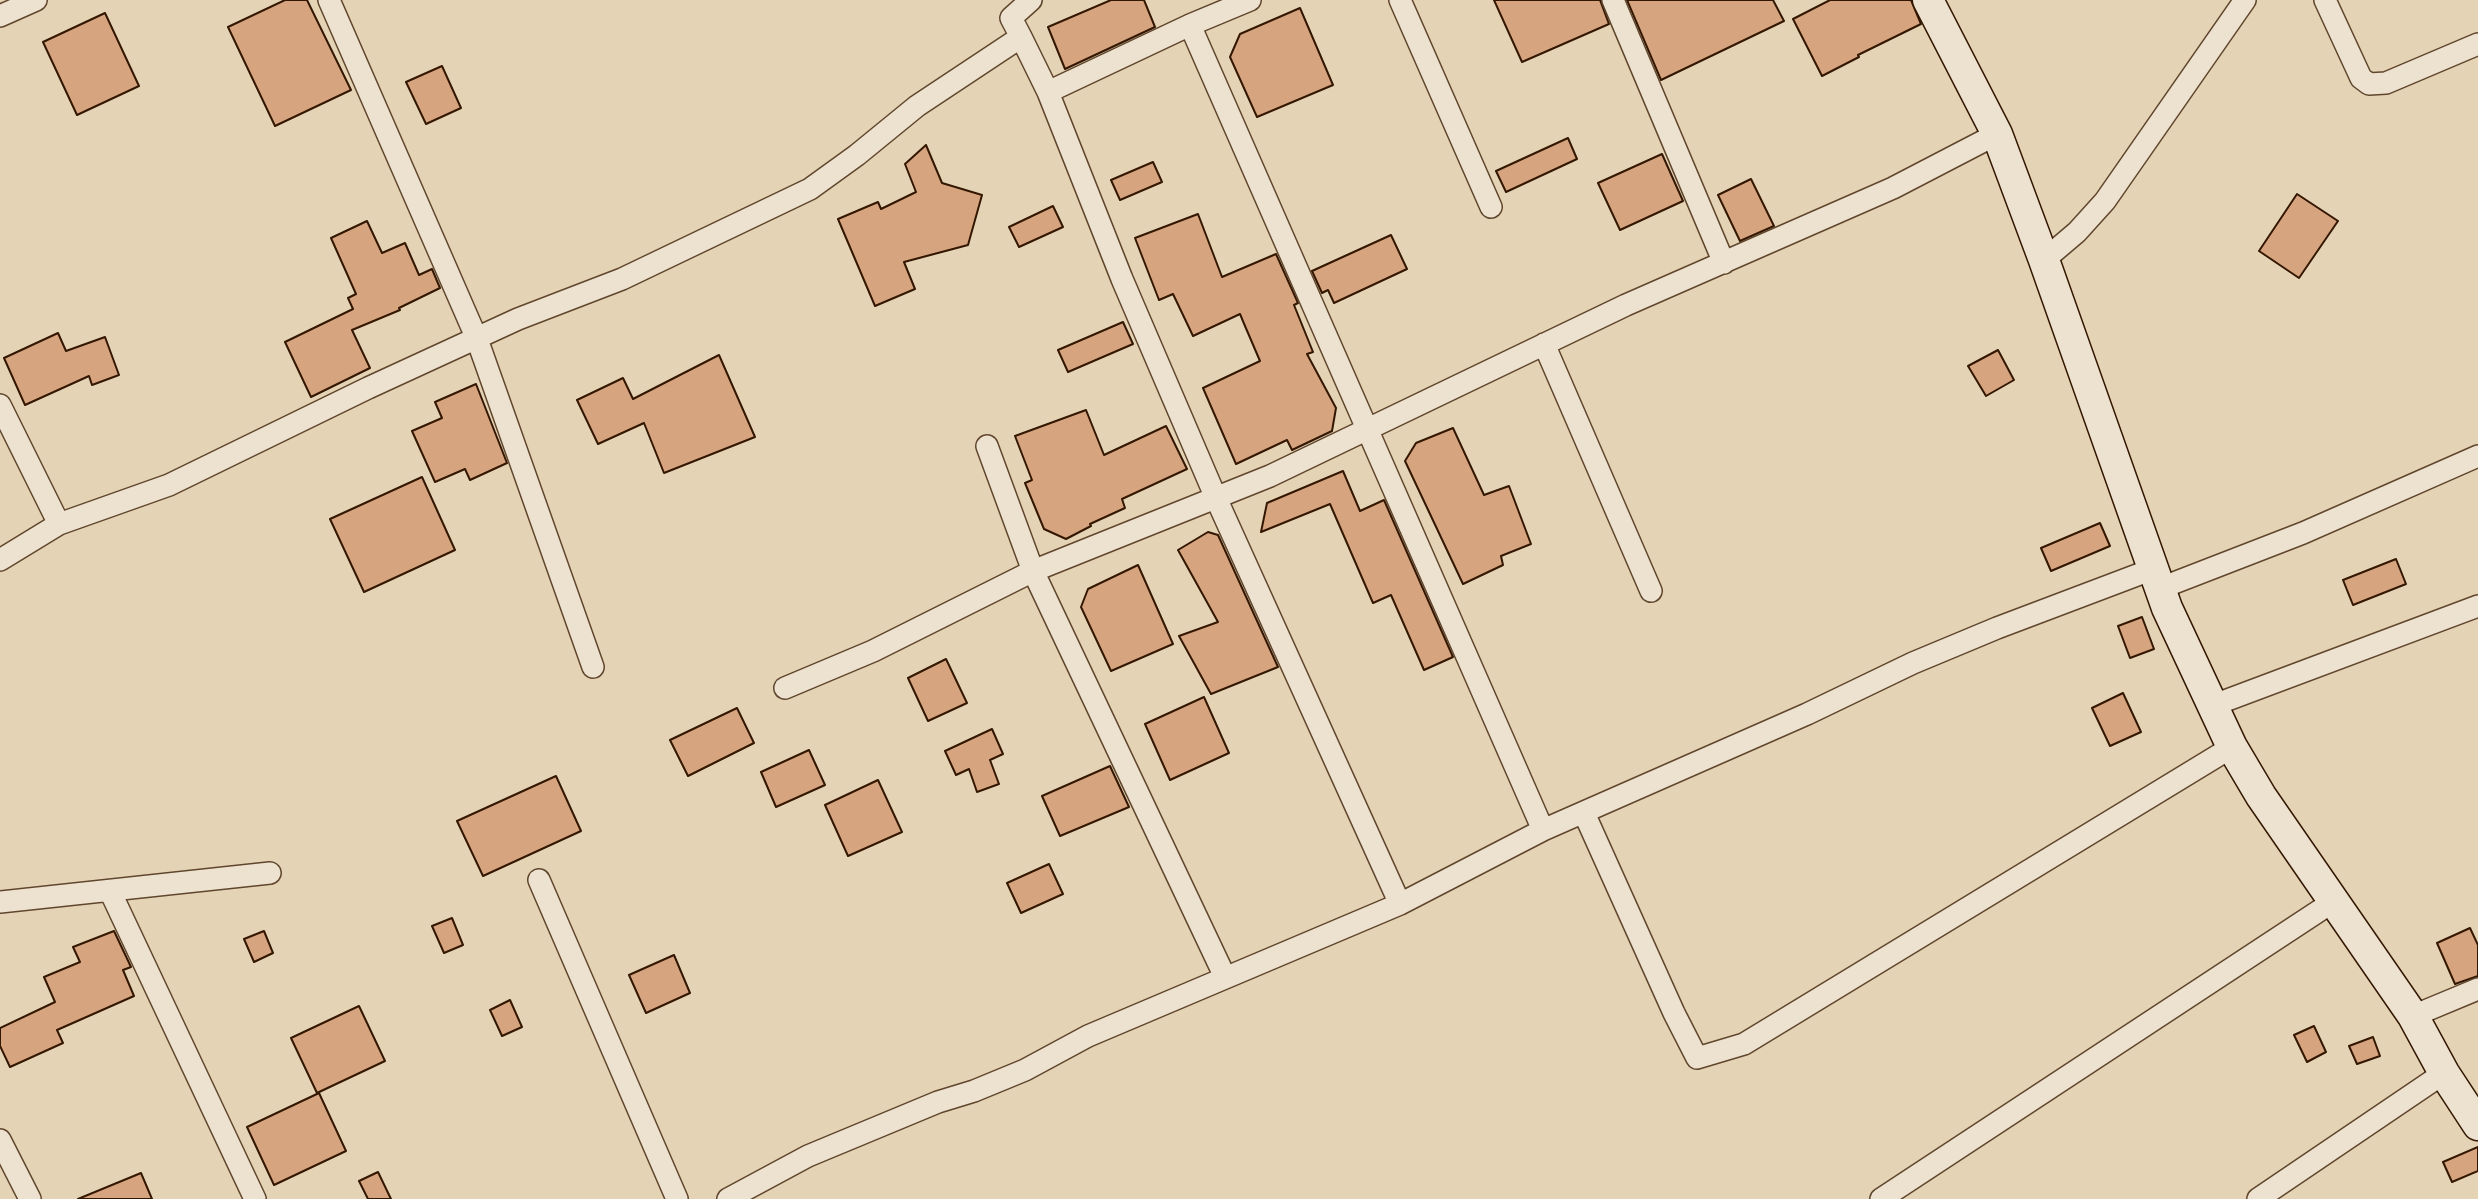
<!DOCTYPE html>
<html>
<head>
<meta charset="utf-8">
<style>
  body { margin:0 }
  canvas { display:block; background:#e4d3b5 }
</style>
</head>
<body>
<canvas width="2478" height="1199"></canvas>
<script>
const c = document.querySelector('canvas').getContext('2d');
c.lineJoin = 'round';
function fill(path, color) {
  c.fillStyle = color;
  c.fill(path, 'evenodd');
}
function shape(rows) {
  const path = new Path2D();
  for (const r of rows) {
    path.moveTo(r[0], r[1]);
    for (let i = 2; i < r.length; i += 2) path.lineTo(r[i], r[i + 1]);
  }
  return path;
}
function stroke(path, color, width, dash) {
  c.strokeStyle = color;
  c.lineWidth = width;
  c.lineCap = dash ? 'butt' : 'round';
  c.setLineDash(dash || []);
  c.stroke(path);
}
const building = shape([
  [285,0,307,0,351,90,275,126,228,27,285,0],
  [1111,0,1144,0,1155,27,1065,69,1048,27,1111,0],
  [1494,0,1600,0,1609,24,1522,62,1494,0],
  [1627,0,1773,0,1784,21,1661,80,1627,0],
  [1830,0,1911,0,1921,24,1858,55,1859,57,1822,76,1793,19,1830,0],
  [1300,8,1333,85,1257,117,1230,57,1240,34,1300,8],
  [105,13,139,86,77,115,43,42,105,13],
  [442,66,461,108,426,124,406,82,442,66],
  [1568,138,1577,159,1506,192,1496,171,1568,138],
  [926,145,942,183,982,195,968,245,904,262,915,289,875,306,838,219,878,202,881,209,916,192,905,164,926,145],
  [1662,154,1683,201,1620,230,1598,183,1662,154],
  [1153,162,1162,182,1120,200,1111,180,1153,162],
  [1751,179,1774,226,1740,241,1718,195,1751,179],
  [2297,194,2338,221,2299,278,2259,251,2297,194],
  [1053,206,1063,227,1019,247,1009,227,1053,206],
  [1198,214,1222,277,1276,254,1298,303,1294,305,1313,352,1307,354,1336,408,1332,431,1292,450,1287,440,1236,464,1203,388,1260,361,1245,326,1240,314,1193,336,1173,294,1159,300,1135,238,1198,214],
  [367,221,382,253,405,243,419,275,432,269,440,288,399,308,400,310,352,330,370,368,311,397,285,342,353,309,348,298,356,294,331,238,367,221],
  [1391,235,1407,269,1334,303,1328,290,1322,293,1312,271,1391,235],
  [1123,322,1133,344,1068,372,1058,350,1123,322],
  [58,333,66,351,105,337,119,375,92,385,89,376,25,405,4,358,58,333],
  [1998,350,2014,380,1986,396,1968,366,1998,350],
  [719,355,755,437,664,473,644,423,598,444,577,400,623,378,633,399,719,355],
  [476,384,507,463,470,480,465,469,435,482,412,431,442,418,435,402,476,384],
  [1086,410,1104,455,1166,426,1187,469,1122,499,1125,508,1090,524,1091,526,1066,539,1044,529,1025,483,1032,480,1015,436,1086,410],
  [1453,428,1484,495,1509,486,1531,544,1501,556,1503,565,1463,584,1405,461,1416,443,1453,428],
  [1343,471,1360,511,1384,500,1453,657,1424,670,1391,595,1373,603,1330,504,1261,532,1267,503,1343,471],
  [422,477,455,550,364,592,330,519,422,477],
  [2100,523,2110,546,2051,571,2041,548,2100,523],
  [1208,532,1218,535,1278,667,1211,694,1179,636,1218,622,1178,550,1208,532],
  [2396,559,2406,584,2353,605,2343,580,2396,559],
  [1138,565,1173,644,1111,671,1081,607,1088,589,1138,565],
  [2142,617,2154,649,2130,658,2118,626,2142,617],
  [946,659,967,703,928,721,908,678,946,659],
  [2123,693,2141,732,2110,746,2092,708,2123,693],
  [1204,697,1229,753,1170,780,1145,724,1204,697],
  [737,708,754,743,688,776,670,740,737,708],
  [992,729,1003,754,990,760,999,784,977,792,969,769,956,775,945,751,992,729],
  [809,750,825,785,776,807,761,772,809,750],
  [1110,766,1129,807,1060,836,1042,796,1110,766],
  [556,776,581,831,483,876,457,821,556,776],
  [878,780,902,832,848,856,825,805,878,780],
  [1049,864,1063,894,1021,913,1007,883,1049,864],
  [452,918,463,945,444,953,432,926,452,918],
  [2470,928,2478,945,2478,976,2455,984,2437,943,2470,928],
  [114,931,131,967,123,970,134,996,57,1030,63,1043,10,1067,0,1046,0,1028,55,1002,44,977,80,962,73,947,114,931],
  [264,931,273,953,254,962,244,939,264,931],
  [674,955,690,993,646,1013,629,975,674,955],
  [510,1000,522,1027,502,1036,490,1010,510,1000],
  [359,1006,385,1061,317,1093,291,1038,359,1006],
  [2314,1026,2326,1052,2307,1062,2294,1035,2314,1026],
  [2373,1037,2380,1056,2357,1064,2349,1046,2373,1037],
  [319,1093,346,1151,274,1185,247,1127,319,1093],
  [2478,1147,2478,1171,2452,1182,2443,1162,2478,1147],
  [378,1172,391,1199,368,1199,359,1181,378,1172],
  [141,1173,152,1199,78,1199,141,1173]
]);
const minor = shape([
  [329,0,477,339,593,667],
  [1400,0,1491,207],
  [1613,0,1724,263],
  [2325,0,2361,78,2369,84,2386,83,2478,44],
  [0,16,36,0],
  [1190,25,1543,830],
  [1021,37,1011,18,1031,0],
  [1048,92,1122,279,1216,498,1400,904],
  [2044,260,2077,232,2105,201,2245,0],
  [1544,344,1651,591],
  [0,405,59,524],
  [987,446,1033,571,1225,977],
  [0,560,59,524,169,485,368,388,518,319,622,279,810,189,857,155,917,106,1021,37,1048,92,1190,25,1250,0],
  [2161,588,2303,533,2478,456],
  [785,688,873,651,1033,571,1270,476,1626,305,1893,188,1997,134],
  [2214,705,2478,606],
  [1584,813,1674,1013,1697,1058,1744,1044,2232,747],
  [539,880,677,1199],
  [110,891,255,1199],
  [0,902,270,873],
  [2413,1016,2478,989],
  [0,1140,30,1199],
  [728,1199,808,1156,938,1102,974,1091,1025,1070,1088,1036,1400,904,1543,830,1807,714,1913,663,1997,628,2153,569],
  [1881,1199,2334,901],
  [2258,1199,2444,1073]
]);
const secondary = shape([
  [1928,0,1997,134,2044,260,2167,608,2232,747,2261,796,2413,1016,2444,1073,2478,1125]
]);
fill(building, '#d6a580');
stroke(building, '#341700', 2);
stroke(minor, '#60462d', 24);
stroke(secondary, '#341700', 33);
stroke(minor, '#ede2cf', 21);
stroke(secondary, '#ede2cf', 30);
</script>
</body>
</html>
